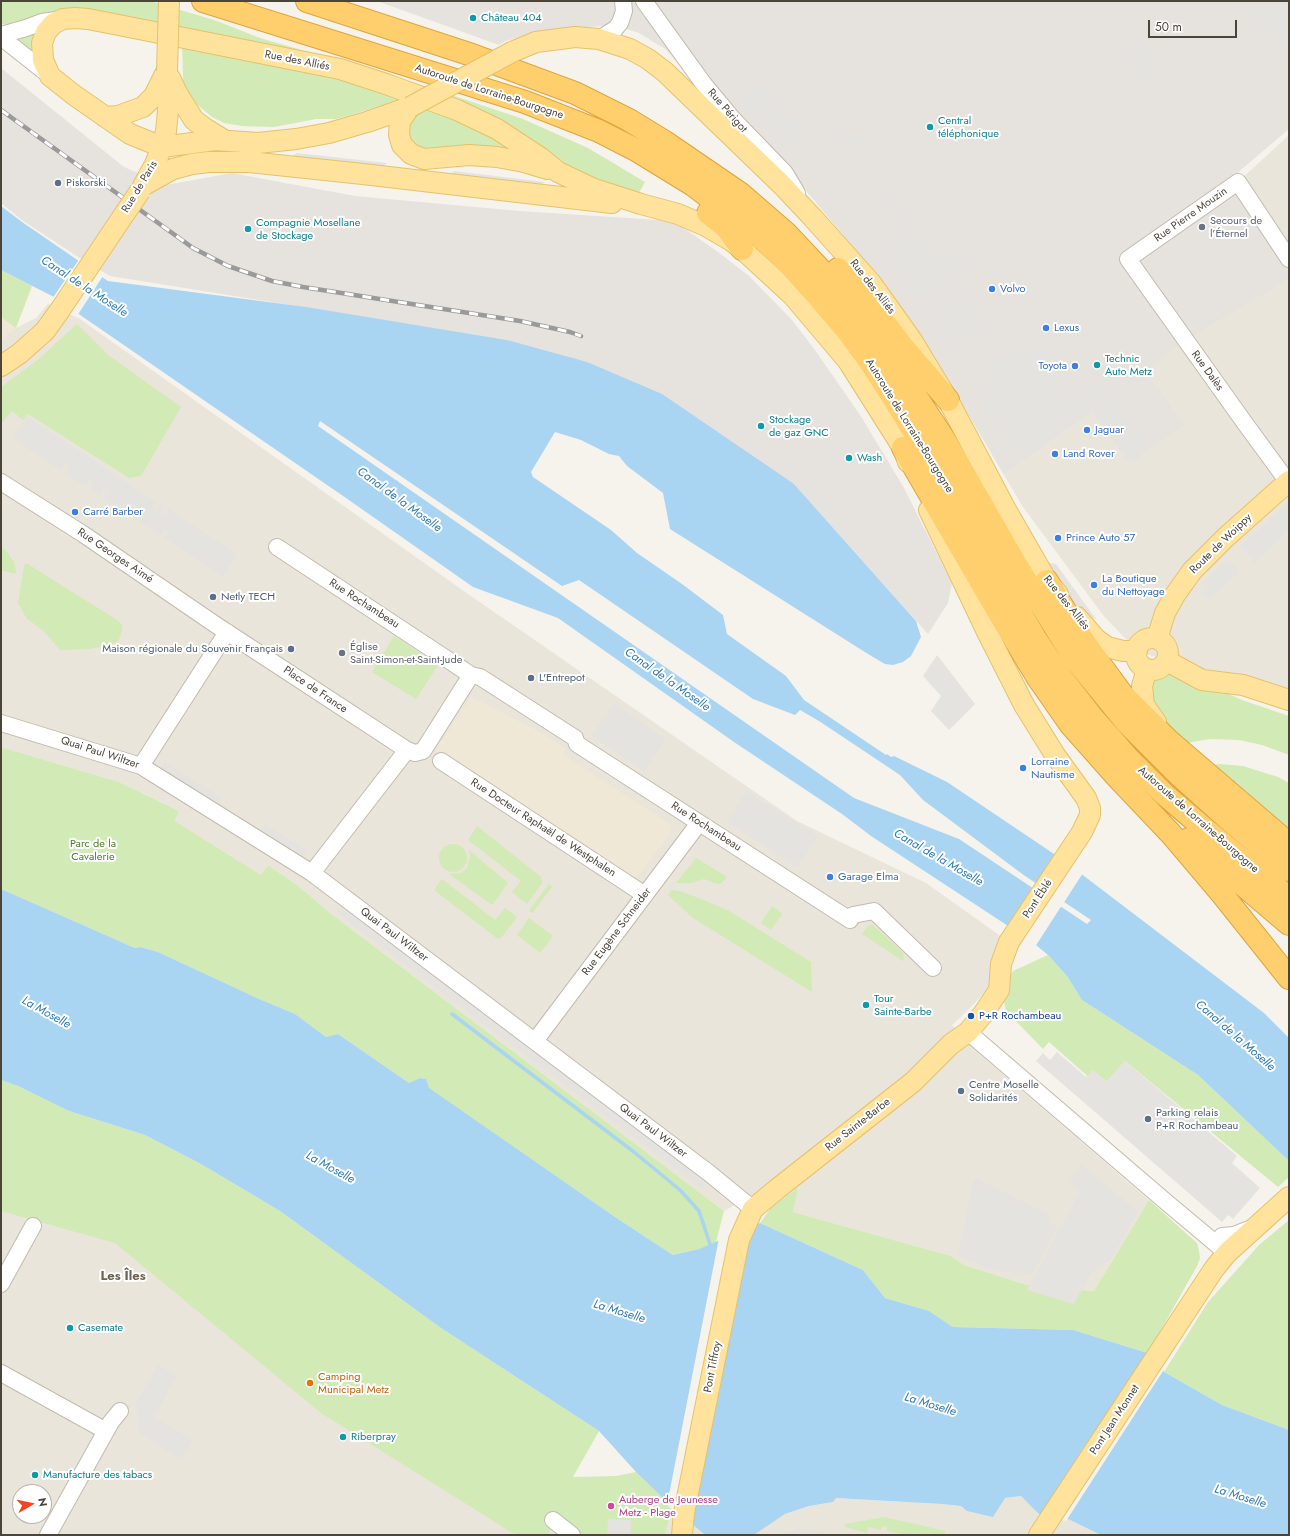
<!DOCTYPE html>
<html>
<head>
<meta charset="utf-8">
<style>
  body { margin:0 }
  #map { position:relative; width:1290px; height:1536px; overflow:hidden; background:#f6f3ec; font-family:Jost,sans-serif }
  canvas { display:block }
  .frame { position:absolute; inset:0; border:2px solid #4b4439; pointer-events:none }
  .north { position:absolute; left:12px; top:1484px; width:40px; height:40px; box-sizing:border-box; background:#fff; border:1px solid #b7b4b0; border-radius:50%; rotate:81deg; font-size:11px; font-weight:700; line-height:16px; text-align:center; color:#4b4439 }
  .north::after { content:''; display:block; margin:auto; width:14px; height:18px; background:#fc3f1d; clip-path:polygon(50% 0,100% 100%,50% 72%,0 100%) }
  .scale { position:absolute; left:1148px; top:20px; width:89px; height:18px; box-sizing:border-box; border:2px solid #4b4439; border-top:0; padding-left:5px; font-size:12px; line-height:14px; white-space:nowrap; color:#4b4439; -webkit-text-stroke:3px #fff; paint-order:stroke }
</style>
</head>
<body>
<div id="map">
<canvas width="1290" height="1536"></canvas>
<div class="frame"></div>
<div class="north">N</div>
<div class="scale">50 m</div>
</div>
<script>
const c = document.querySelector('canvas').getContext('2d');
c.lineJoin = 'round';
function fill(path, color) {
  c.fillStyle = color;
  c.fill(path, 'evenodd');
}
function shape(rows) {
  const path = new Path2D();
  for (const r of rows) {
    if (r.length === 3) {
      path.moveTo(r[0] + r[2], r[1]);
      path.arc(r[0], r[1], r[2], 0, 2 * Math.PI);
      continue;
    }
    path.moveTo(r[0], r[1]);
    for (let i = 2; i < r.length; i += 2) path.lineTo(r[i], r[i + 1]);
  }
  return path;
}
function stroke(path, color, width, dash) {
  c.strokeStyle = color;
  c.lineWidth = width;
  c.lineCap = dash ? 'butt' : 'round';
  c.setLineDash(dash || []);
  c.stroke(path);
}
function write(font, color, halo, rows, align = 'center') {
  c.font = font + ' Jost,sans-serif';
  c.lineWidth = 4;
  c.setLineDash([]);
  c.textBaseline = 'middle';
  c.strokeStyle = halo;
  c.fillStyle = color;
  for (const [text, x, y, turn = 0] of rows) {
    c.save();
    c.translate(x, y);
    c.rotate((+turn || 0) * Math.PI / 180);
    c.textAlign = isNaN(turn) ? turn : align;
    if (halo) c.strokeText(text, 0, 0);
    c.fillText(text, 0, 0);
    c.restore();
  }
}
const residential = shape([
  [1289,135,1289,700,1137,651,1103,615,1023,507,1004,475,1093,412,1185,424,1146,371,1238,182],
  [48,304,80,319,468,594,797,821,926,883,1016,947,998,978,971,1007,952,1025,976,1051,1149,1200,1094,1291,1027,1285,964,1265,951,1256,793,1212,797,1187,745,1200,724,1211,330,913,301,888,268,865,261,875,175,821,179,811,119,782,1,747,1,317,16,328,36,318],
  [1,1188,98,1215,553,1520,572,1535,1,1535],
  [20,1492,44,1492,44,1516,20,1516],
  [1021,1496,1039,1513,1068,1519,1101,1535,754,1535,785,1514,809,1506,833,1502,836,1498,942,1504,961,1506,967,1511,1005,1498],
  [672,1507,705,1535,665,1535]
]);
const industrial = shape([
  [377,1,1289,1,1289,129,1235,175,1289,262,1289,279,1185,340,1146,371,1185,424,1130,463,1093,412,1004,475,951,385,919,336,877,279,842,234,793,175,696,82,665,49,639,33,614,25,540,31,506,41,499,45],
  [1,68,124,167,166,185,232,173,355,196,519,211,674,221,718,252,749,276,792,320,815,350,862,418,904,488,922,524,952,583,948,603,928,634,794,484,507,340,110,276,78,257,22,220,1,203]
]);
const education = shape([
  [1,317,16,328,1,340],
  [471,697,538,731,565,748,564,755,671,825,670,834,640,874,633,880,435,751]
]);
const green = shape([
  [1,1,150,1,214,20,260,38,416,83,523,119,588,148,645,182,638,195,580,176,447,101,72,10,15,25,1,24],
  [39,27,35,54,13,37],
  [182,43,340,76,401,99,351,115,336,119,316,119,274,127,242,126,224,123,212,117,194,102,183,82],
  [433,106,538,162,429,150,414,146,409,138,409,123,414,117],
  [1,270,32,286,16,328,1,317],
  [77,324,108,355,181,407,141,476,129,478,28,414,23,420,12,411,1,424,1,387,39,359],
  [1,546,7,552,14,562,16,570,15,574,1,570],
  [26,563,117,620,122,625,122,630,119,640,112,644,90,649,60,650,44,631,27,619,18,603,24,566],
  [394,636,438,665,416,699,372,672],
  [1155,669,1164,669,1198,680,1242,700,1289,716,1289,755,1262,745,1239,740,1210,739,1179,744,1159,710,1150,693],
  [1,747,119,782,179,811,175,821,261,875,268,865,301,888,330,913,724,1211,716,1242,699,1249,673,1255,615,1217,428,1088,426,1079,420,1078,409,1083,338,1034,326,1037,295,1014,257,998,158,952,142,947,135,948,1,889],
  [1220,764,1243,766,1278,777,1289,783,1289,837,1202,766],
  [477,826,541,877,542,883,527,904,512,892,521,881,468,840],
  [453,858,14],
  [469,850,508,883,492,905,449,874,461,873,467,868,470,857],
  [696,858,727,877,721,884,714,883,704,879,691,883,676,883],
  [442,879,495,920,505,908,517,917,501,938,498,939,434,890],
  [549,884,552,887,532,913,529,910],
  [672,890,680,891,704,900,729,911,811,962,812,992,693,918,668,895],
  [772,906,782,914,771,930,761,923],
  [529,918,553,936,540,953,517,935],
  [872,924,903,953,904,960,903,961,862,934,867,927],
  [1048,955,1067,976,1082,1000,1198,1075,1289,1161,1289,1177,1278,1187,1125,1061,1101,1088,1049,1042,1043,1049,1006,1011,1003,998,1006,981,1013,971],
  [1,1080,18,1086,69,1111,145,1135,201,1164,280,1211,441,1328,599,1431,573,1477,616,1476,636,1472,672,1507,665,1535,572,1535,554,1521,548,1535,519,1535,511,1532,321,1413,115,1243,1,1211],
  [798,1187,793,1212,951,1256,964,1265,1027,1285,1094,1291,1149,1200,1197,1243,1199,1251,1200,1258,1197,1266,1148,1353,1073,1330,953,1327,929,1311,885,1298,863,1270,760,1223,771,1208],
  [1289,1220,1289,1430,1222,1405,1164,1372,1208,1302,1259,1245],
  [884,1517,946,1531,944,1535,922,1535,916,1533,915,1535,907,1535,887,1531,887,1527,883,1526,881,1530,868,1527,867,1533,845,1527,845,1524]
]);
const parking = shape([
  [1243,1,1289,1,1289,50,1238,8],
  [1134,39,1163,63,1145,85,1116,59],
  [756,84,785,108,781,116,786,121,792,114,811,129,796,146,795,145,786,148,739,103],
  [840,130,867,143,861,150,834,138],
  [297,153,387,163,377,171,286,160],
  [454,171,545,182,534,190,444,179],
  [886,171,890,171,891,175,894,174,895,178,898,178,899,181,902,181,902,195,887,180],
  [886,196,921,224,908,227,875,198],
  [911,228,916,235,924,239,936,253,957,252,976,260,979,263,921,313,876,254],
  [961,287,988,327,949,354,922,315],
  [1038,343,1071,393,1089,382,1105,383,1146,443,1135,452,1139,458,1130,464,1091,409,1031,452,1019,459,985,410,986,404,974,387,991,376,986,367,1019,345,1024,353],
  [27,416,156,502,152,508,156,511,160,504,164,507,160,514,164,515,168,509,237,554,223,577,165,538,169,531,165,529,161,536,140,522,145,516,141,513,136,519,104,498,109,491,104,489,100,496,90,489,94,482,90,479,85,486,65,473,69,466,65,463,61,470,13,438],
  [1289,502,1289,530,1255,563,1241,546],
  [1228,560,1239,572,1208,600,1202,594,1209,587,1204,582],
  [1045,562,1056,564,1096,619,1084,617],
  [937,655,975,704,949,730,931,711,941,696,923,676],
  [614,703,665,739,645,772,592,736],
  [165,762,222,798,217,805,160,770],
  [746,791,818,836,797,867,727,822],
  [265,824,307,850,302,858,260,832],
  [343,906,709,1181,703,1189,337,913],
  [1057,1052,1086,1077,1093,1070,1107,1081,1125,1061,1237,1156,1232,1163,1260,1188,1233,1219,1228,1215,1222,1222,1036,1061,1043,1053,1050,1060],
  [1081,1164,1138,1212,1111,1259,1092,1272,1074,1304,1027,1290,1079,1193,1070,1180],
  [974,1177,1049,1214,1050,1222,1058,1227,1032,1274,996,1271,958,1256],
  [158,1365,177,1376,154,1417,193,1440,182,1460,139,1432,136,1403],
  [608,1519,631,1520,630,1535,607,1535],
  [799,1528,826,1532,826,1535,779,1535]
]);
const water = shape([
  [1,206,22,222,108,281,306,307,507,340,587,362,662,394,794,484,916,621,921,637,911,656,903,662,893,665,885,664,868,654,670,529,663,493,627,466,619,456,609,454,581,440,555,432,531,472,533,477,611,530,637,553,682,584,723,615,727,634,786,676,804,700,886,755,887,754,891,757,894,756,947,782,1063,860,1264,1013,1289,1038,1289,1161,1198,1075,1082,1000,1067,976,1048,955,1031,941,871,836,842,814,734,742,558,618,473,587,346,498,54,297,1,270],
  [320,421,562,586,579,580,753,699,795,715,800,710,819,721,900,775,923,800,1025,876,1091,920,1087,924,959,839,854,798,318,426],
  [1,889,135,948,141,947,158,952,257,998,295,1014,326,1037,338,1034,409,1083,420,1078,426,1079,429,1088,615,1217,673,1255,699,1249,760,1223,863,1270,885,1298,929,1311,953,1327,1073,1330,1151,1354,1161,1361,1164,1372,1222,1405,1289,1430,1289,1535,1101,1535,1068,1519,1039,1514,1021,1496,1005,1498,993,1517,967,1511,961,1506,942,1504,836,1498,833,1502,809,1506,785,1514,754,1535,705,1535,672,1507,636,1472,599,1431,441,1328,280,1211,201,1164,145,1135,69,1111,18,1086,1,1080]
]);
const pier = shape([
  [80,258,103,276,77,316,52,299],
  [1064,858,1083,873,1063,904,1038,887],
  [1037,889,1062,905,1035,947,1010,929],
  [758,1222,748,1240,691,1524,667,1505,719,1238],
  [1162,1360,1165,1368,1066,1521,1042,1516]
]);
const stream = shape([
  [452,1014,634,1152,680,1190,699,1211,710,1244]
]);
const minor = shape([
  [644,1,703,83,732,118,785,173,797,193],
  [1,35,26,28,42,22,63,19],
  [1,37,50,76],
  [599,39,615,29,620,23,624,11,623,1],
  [1,482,83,534,216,625,407,750,415,753,423,751,471,675],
  [1288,482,1244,422,1128,259,1238,182,1289,259],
  [277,547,471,675,480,677,575,738,577,744,850,920,853,915,874,911,933,968],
  [1,723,141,766,312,873,709,1173,753,1209],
  [441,761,645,895],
  [141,766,227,632],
  [312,873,407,750],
  [968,1032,1165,1201,1227,1253],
  [535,1041,699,823],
  [1222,1236,1234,1235,1252,1228],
  [1,1284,33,1226],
  [1,1373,106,1431],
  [553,1520,572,1535],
  [48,1535,111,1422,120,1411]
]);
const major = shape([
  [512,52,536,42,575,37,599,39,630,49,648,59,665,72,782,185,813,218,871,283,911,339,948,400,1005,508,1047,581,1058,594],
  [170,78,177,93,194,120,206,129,224,140],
  [410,107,367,122,329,133,296,139,258,143,215,140,162,147,130,134,74,95,50,76,43,60,42,43,46,32,53,24,63,19,75,18,88,19,139,29,340,69,386,84,457,110,497,129,541,158,558,172,594,189,641,204,678,214,706,226,730,240,742,249,793,296,848,361,903,448,908,462],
  [410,107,400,121,399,135,402,145,411,154,424,159,469,155,497,157,524,162,547,169],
  [105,117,118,116,143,107,154,96,166,72],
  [144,185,173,169,192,164,209,162,249,162,363,174,612,203],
  [143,186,155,164,162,147,166,131,168,111,167,71],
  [1,366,19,354,45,331,60,310,125,213],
  [1077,617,1096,639,1107,647,1123,651,1137,651],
  [1152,654,16],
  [1157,639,1165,613,1175,595,1192,571,1225,538,1289,481],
  [1167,661,1202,680,1243,685,1289,700],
  [1147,669,1142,686,1144,705,1156,722],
  [682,1535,684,1513,739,1240,753,1209,777,1189,913,1082,951,1044,968,1032,983,1014,999,990,1001,964,1009,942,1082,832,1090,815,1090,808,1086,798,1055,755,1024,705,987,632,929,510],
  [1039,1535,1214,1269,1227,1253,1289,1197]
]);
const highway = shape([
  [203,1,525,102,599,131,636,150,693,185,756,233,787,262,816,294,845,328,868,359,894,399,927,453,1035,638,1061,677,1092,717,1129,759,1164,794,1205,829,1289,898],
  [307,1,472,55,575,93,629,120,665,142,741,194,786,233,832,282,881,343,944,439,1015,563,1075,659,1127,723,1179,775,1226,817,1289,870],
  [708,213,726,227,742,249],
  [838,269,866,299,902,346,948,400],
  [903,448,1003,620,1038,678,1070,724,1117,777,1172,835,1222,894,1289,978],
  [1047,581,1086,645,1122,694,1168,740,1289,844],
  [1189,839,1289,924]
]);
const rail = shape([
  [1,110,193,248,228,266,272,281,303,287,520,321,570,332,581,336]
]);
const majorBridge = shape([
  [167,71,169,1],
  [410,107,512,52],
  [125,213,140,191]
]);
const markers = [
  [473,18,4,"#0f9aa8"],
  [930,127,4,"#0f9aa8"],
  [58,183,4,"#5c6f8a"],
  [1202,227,4,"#6b7280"],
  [248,229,4,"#0f9aa8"],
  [992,289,4,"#3f7fe0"],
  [1046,328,4,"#3f7fe0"],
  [1097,365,4,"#0f9aa8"],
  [1075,366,4,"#3f7fe0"],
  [761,426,4,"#0f9aa8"],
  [1087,430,4,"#3f7fe0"],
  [1055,454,4,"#3f7fe0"],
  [849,458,4,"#0f9aa8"],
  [75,512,4,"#3f7fe0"],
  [1058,538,4,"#3f7fe0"],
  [1094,585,4,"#3f7fe0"],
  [213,597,4,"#5c6f8a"],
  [291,649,4,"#5c6f8a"],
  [342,653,4,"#6b7280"],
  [531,678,4,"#5c6f8a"],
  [1023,768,4,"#3f7fe0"],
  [830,877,4,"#3f7fe0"],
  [866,1005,4,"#0f9aa8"],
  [971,1016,4,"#1a4fb4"],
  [961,1091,4,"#5c6f8a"],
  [1148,1119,4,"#5c6f8a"],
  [70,1328,4,"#0f9aa8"],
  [310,1383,4,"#e8710a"],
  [343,1437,4,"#0f9aa8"],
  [35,1475,4,"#0f9aa8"],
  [611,1506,4,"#d1479c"]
];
const cultureNames = [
  ["Château 404",481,18],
  ["Central",938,121],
  ["téléphonique",938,134],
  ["Compagnie Mosellane",256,223],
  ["de Stockage",256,236],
  ["Technic",1105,359],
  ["Auto Metz",1105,372],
  ["Stockage",769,420],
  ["de gaz GNC",769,433],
  ["Wash",857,458],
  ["Tour",874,999],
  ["Sainte-Barbe",874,1012],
  ["Casemate",78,1328],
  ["Riberpray",351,1437],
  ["Manufacture des tabacs",43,1475]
];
const streetNames = [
  ["Rue des Alliés",297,61,11],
  ["Autoroute de Lorraine-Bourgogne",489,92,18],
  ["Rue Périgot",727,111,49],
  ["Rue de Paris",140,187,-59],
  ["Rue Pierre Mouzin",1191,215,-35],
  ["Rue des Alliés",872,287,52],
  ["Rue Dalès",1207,371,54],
  ["Autoroute de Lorraine-Bourgogne",909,426,58],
  ["Route de Woippy",1221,544,-44],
  ["Rue Georges Aimé",115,556,34],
  ["Rue des Alliés",1066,603,51],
  ["Rue Rochambeau",364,604,33],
  ["Place de France",315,690,34],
  ["Quai Paul Wiltzer",100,753,18],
  ["Autoroute de Lorraine-Bourgogne",1198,820,41],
  ["Rue Rochambeau",706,827,33],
  ["Rue Docteur Raphaël de Westphalen",543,828,33],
  ["Pont Éblé",1038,899,-57],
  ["Rue Eugène Schneider",617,932,-53],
  ["Quai Paul Wiltzer",394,935,37],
  ["Rue Sainte-Barbe",858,1125,-38],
  ["Quai Paul Wiltzer",653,1131,37],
  ["Pont Tiffroy",713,1367,-79],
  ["Pont Jean Monnet",1115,1420,-57]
];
const serviceNames = [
  ["Piskorski",66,183],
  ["Netly TECH",221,597],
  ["Maison régionale du Souvenir Français",283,649,"right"],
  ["L'Entrepot",539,678],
  ["Centre Moselle",969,1085],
  ["Solidarités",969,1098],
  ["Parking relais",1156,1113],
  ["P+R Rochambeau",1156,1126]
];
const worshipNames = [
  ["Secours de",1210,221],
  ["l’Éternel",1210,234],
  ["Église",350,647],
  ["Saint-Simon-et-Saint-Jude",350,660]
];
const shopNames = [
  ["Volvo",1000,289],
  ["Lexus",1054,328],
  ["Toyota",1067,366,"right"],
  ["Jaguar",1095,430],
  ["Land Rover",1063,454],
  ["Carré Barber",83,512],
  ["Prince Auto 57",1066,538],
  ["La Boutique",1102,579],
  ["du Nettoyage",1102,592],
  ["Lorraine",1031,762],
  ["Nautisme",1031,775],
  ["Garage Elma",838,877]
];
const parkNames = [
  ["Parc de la",93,844],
  ["Cavalerie",93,857]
];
const transitNames = [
  ["P+R Rochambeau",979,1016]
];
const foodNames = [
  ["Camping",318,1377],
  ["Municipal Metz",318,1390]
];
const hotelNames = [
  ["Auberge de Jeunesse",619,1500],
  ["Metz - Plage",619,1513]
];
const waterNames = [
  ["Canal de la Moselle",84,287,33],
  ["Canal de la Moselle",399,500,36],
  ["Canal de la Moselle",667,680,35],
  ["Canal de la Moselle",938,858,30],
  ["La Moselle",46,1013,29],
  ["Canal de la Moselle",1235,1036,41],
  ["La Moselle",330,1168,29],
  ["La Moselle",619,1312,17],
  ["La Moselle",930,1405,17],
  ["La Moselle",1240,1497,17]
];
const quarterNames = [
  ["Les Îles",123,1277]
];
fill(residential, '#eae5da');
fill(industrial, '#e6e2dd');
fill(education, '#efe8d6');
fill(green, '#d2eab5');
fill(parking, '#e5e3e0');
fill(water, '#a9d4f2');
fill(pier, '#f6f3ec');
stroke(stream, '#a9d4f2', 3.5);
stroke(minor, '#c2bbae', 18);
stroke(major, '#e6c16a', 22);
stroke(highway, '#e0a43c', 24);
stroke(minor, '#fff', 16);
stroke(major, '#ffe39c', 20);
stroke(highway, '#ffcf6e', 22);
stroke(rail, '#9a9a9a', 4.5);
stroke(rail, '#fff', 3, [9]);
stroke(majorBridge, '#e6c16a', 22, []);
stroke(majorBridge, '#ffe39c', 20);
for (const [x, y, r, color] of markers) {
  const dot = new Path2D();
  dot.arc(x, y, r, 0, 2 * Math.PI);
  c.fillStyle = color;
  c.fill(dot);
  stroke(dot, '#fff', 1.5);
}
write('11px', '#0d838f', '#fff', cultureNames, 'left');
write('11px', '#4b4439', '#fff', streetNames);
write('11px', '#4e5e75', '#fff', serviceNames, 'left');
write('11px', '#5b616d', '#fff', worshipNames, 'left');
write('11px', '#366cbe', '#fff', shopNames, 'left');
write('11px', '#4a7f2a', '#fff', parkNames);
write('11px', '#164399', '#fff', transitNames, 'left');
write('11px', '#c56008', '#fff', foodNames, 'left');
write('11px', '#b23c85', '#fff', hotelNames, 'left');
write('italic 12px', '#2e7ab2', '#fff', waterNames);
write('bold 13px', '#6e6250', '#fff', quarterNames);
</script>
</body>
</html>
